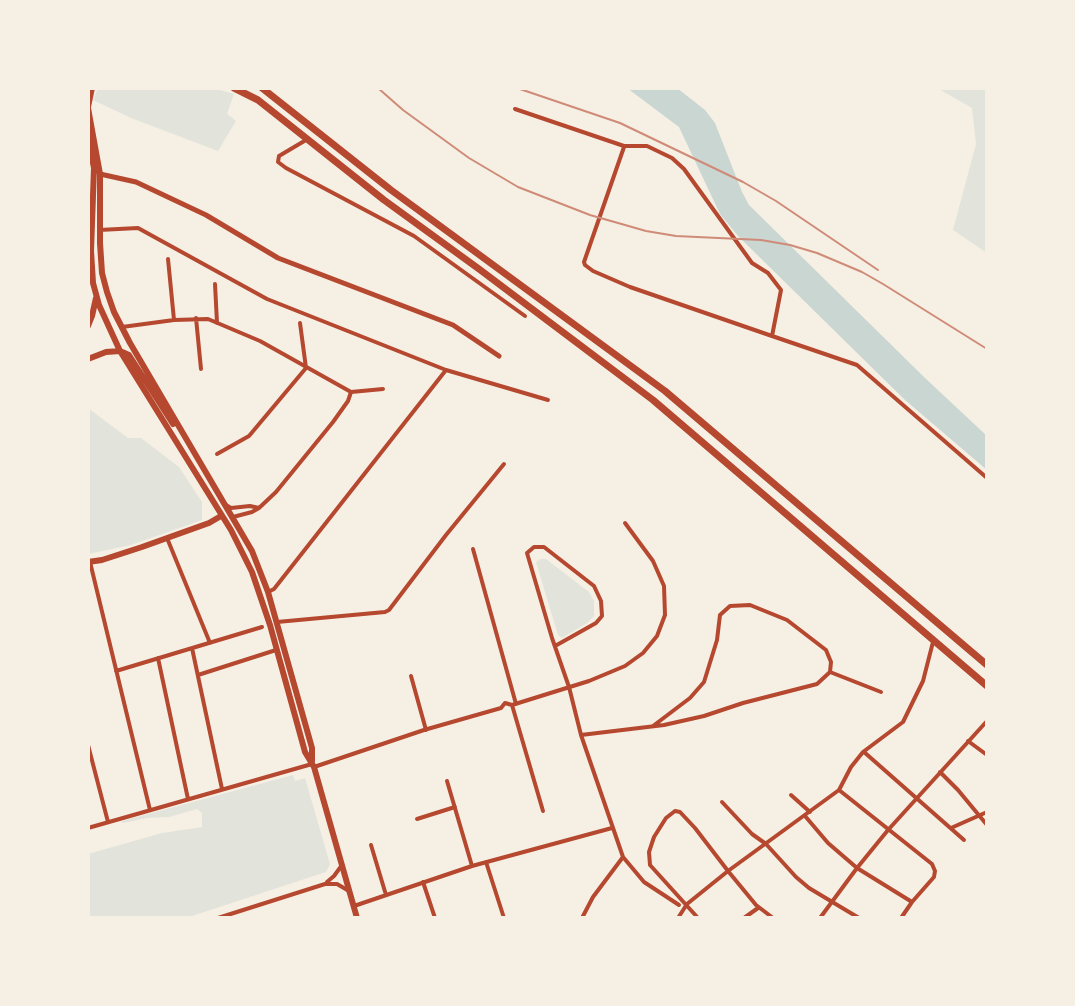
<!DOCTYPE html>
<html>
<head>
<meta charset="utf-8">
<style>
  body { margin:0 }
  #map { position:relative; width:1075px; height:1006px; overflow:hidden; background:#f6efe4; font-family:"Space Grotesk",sans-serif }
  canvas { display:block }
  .frame { position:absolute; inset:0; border:90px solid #f6efe4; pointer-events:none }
</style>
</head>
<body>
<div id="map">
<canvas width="1075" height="1006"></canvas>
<div class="frame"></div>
</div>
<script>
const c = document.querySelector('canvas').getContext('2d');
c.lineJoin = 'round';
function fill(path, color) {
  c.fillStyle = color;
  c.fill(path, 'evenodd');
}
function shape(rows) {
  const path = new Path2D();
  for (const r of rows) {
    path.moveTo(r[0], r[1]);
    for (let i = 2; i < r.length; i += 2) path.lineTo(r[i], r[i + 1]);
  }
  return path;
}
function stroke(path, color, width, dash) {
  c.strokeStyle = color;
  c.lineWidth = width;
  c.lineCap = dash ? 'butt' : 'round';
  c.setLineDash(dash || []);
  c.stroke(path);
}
const green = shape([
  [98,88,214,88,234,94,227,114,236,121,218,151,131,118,93,100],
  [937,88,987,88,987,253,953,230,976,144,972,108],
  [88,408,128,438,141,438,179,467,202,502,202,520,131,545,88,554],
  [540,559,546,559,589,592,594,601,594,616,587,623,562,638,558,635,536,562],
  [293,775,295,781,305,778,330,864,326,872,186,918,88,918,88,854,162,833,202,827,202,813,197,809,169,817,147,818,123,823,122,821]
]);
const water = shape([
  [627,88,677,88,705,110,715,123,742,192,749,205,925,378,987,436,987,470,905,400,738,236,720,214,679,127]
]);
const minor = shape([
  [515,109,624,146,647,146,672,158,684,169,752,263,768,273,781,290,772,336,857,365,987,478],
  [306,140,279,156,278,162,286,168,414,236,525,316],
  [624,147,584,262,585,265,593,271,630,287,772,336],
  [99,230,138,228,267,299,446,370,548,400],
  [168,259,174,320],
  [215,284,217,323],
  [196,318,201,369],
  [122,327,174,320,208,319,260,341,351,392,348,401,333,422,276,492,259,508],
  [351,392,383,389],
  [217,454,249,436,306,368,300,323],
  [226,505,231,508,250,506,259,508,252,512,233,517],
  [167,538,210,643],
  [473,549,516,704],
  [90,562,150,810],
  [268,592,274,589,446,370],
  [277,622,385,612,389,610,446,535,504,464],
  [555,646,596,623,602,616,601,601,594,586,544,547,534,547,527,553,552,638,569,687,581,735,623,857,644,882,679,905],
  [192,648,222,789],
  [158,658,188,799],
  [116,671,262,627],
  [830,672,881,692],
  [198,675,276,650],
  [411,676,426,730],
  [512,705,543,811],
  [581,735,664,725,704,716,743,703,817,684,830,672,831,662,826,650,787,620,750,605,730,606,720,615,717,640,704,682,690,698,653,726],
  [968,741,987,755],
  [88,745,108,822],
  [864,752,964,840],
  [314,767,424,730,501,708,505,703,512,705,589,681,625,666,643,653,657,636,665,615,664,586,653,561,625,523],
  [940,772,958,790,987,825],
  [447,781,472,866],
  [839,790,932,864,935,871,934,877,912,902,901,918],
  [791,795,810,812],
  [722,802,752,834,766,844,796,877,809,888,859,918],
  [805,816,828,843,857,868,912,902],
  [417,819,455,807],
  [88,828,312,764],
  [951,828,987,812],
  [371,845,386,895],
  [486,862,504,918],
  [327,882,334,876,342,865],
  [423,882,435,918],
  [354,906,472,866,612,828],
  [218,918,325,884,337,884,349,891],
  [582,918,593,897,623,857],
  [678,918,687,904,728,871,839,790,851,767,863,752,903,722,923,681,933,642],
  [698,918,650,865,649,852,654,837,666,818,675,811,680,812,695,828,728,871,756,905,773,918],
  [744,918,758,908],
  [820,918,857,868,888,830,987,721]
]);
const tertiary = shape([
  [100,174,136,182,206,215,278,258,453,325,499,356]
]);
const secondary = shape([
  [88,107,92,88],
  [88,108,100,174,100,243,102,273,107,292,114,312,130,343,252,551,268,592,312,748,312,761],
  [88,138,94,168,91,251,93,283,99,305,120,351,231,530,252,572,270,625,305,752,314,767,357,918],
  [88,326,92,316,96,298],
  [88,359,106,352,120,351,129,355,173,424],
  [88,562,102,560,142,547,209,523,221,516]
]);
const primary = shape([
  [234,88,258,100,384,200,479,269,653,400,987,686],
  [262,88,391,190,665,391,987,665]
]);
const rail = shape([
  [378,88,403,110,469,158,518,187,590,215,646,231,676,236,761,240,790,245,817,253,862,272,883,284,987,349],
  [517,88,620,123,743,182,776,201,878,270]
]);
fill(green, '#e2e4dc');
fill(water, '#c9d6d2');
stroke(minor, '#b5482f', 4);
stroke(tertiary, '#b5482f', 5);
stroke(secondary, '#b5482f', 6);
stroke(primary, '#b5482f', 7);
stroke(rail, '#cf8b77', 2);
</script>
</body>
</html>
